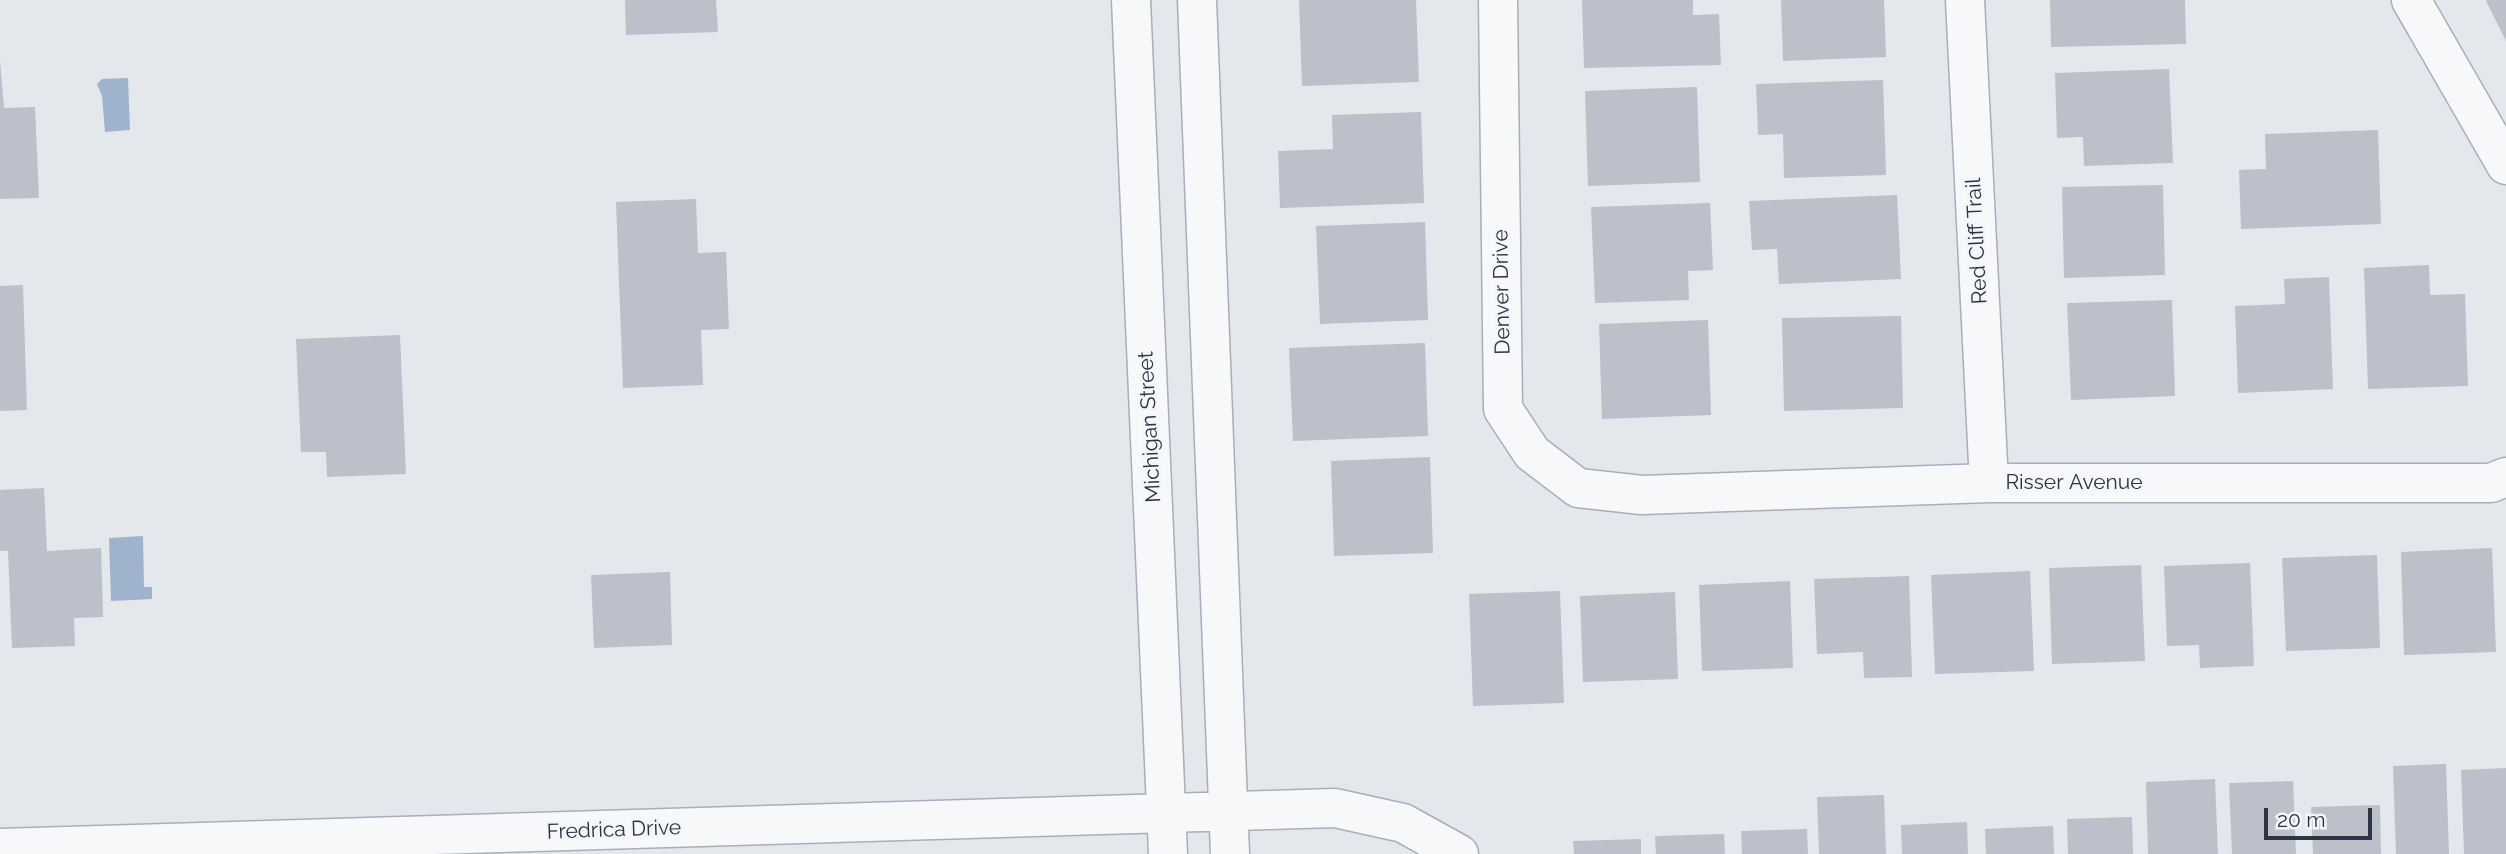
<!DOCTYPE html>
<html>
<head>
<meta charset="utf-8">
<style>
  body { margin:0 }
  #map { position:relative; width:2506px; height:854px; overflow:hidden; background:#e4e7ec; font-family:Raleway,sans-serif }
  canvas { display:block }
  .scale { position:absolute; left:2264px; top:808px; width:108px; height:32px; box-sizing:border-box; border:4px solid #2b3445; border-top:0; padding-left:9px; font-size:21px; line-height:24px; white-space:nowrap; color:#2b3445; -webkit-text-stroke:5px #f4f6f9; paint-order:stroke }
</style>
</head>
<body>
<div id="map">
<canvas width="2506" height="854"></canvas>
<div class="scale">20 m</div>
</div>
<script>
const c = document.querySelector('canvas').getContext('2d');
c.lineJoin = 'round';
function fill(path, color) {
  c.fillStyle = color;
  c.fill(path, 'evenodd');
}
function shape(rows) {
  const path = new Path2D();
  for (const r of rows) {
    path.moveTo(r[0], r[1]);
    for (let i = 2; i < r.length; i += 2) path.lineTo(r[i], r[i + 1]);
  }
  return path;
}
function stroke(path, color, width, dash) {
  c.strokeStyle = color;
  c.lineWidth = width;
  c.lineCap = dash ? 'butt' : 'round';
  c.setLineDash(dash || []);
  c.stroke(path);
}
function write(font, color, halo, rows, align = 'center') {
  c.font = font + ' Raleway,sans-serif';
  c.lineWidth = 6;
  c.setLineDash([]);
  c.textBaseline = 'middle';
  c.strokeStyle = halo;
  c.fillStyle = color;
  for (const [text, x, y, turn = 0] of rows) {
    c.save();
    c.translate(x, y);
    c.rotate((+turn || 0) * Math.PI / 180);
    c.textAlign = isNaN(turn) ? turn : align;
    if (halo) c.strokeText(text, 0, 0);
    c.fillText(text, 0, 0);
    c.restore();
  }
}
const water = shape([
  [128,78,130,130,105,132,102,96,97,84,102,79],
  [143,536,144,587,152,587,152,599,111,601,109,538]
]);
const building = shape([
  [625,0,716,0,718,32,626,35],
  [1299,0,1416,0,1419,82,1302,86],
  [1582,0,1693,0,1693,15,1719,14,1721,65,1584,68],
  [1781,0,1884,0,1886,57,1783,61],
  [2050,0,2185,0,2186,44,2051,47],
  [2488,0,2506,0,2506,41,2486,1],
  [0,60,4,108,35,107,39,198,0,199],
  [2169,69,2173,163,2084,166,2083,137,2057,138,2055,73],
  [1883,80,1886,175,1784,178,1783,134,1758,135,1756,84],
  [1697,87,1700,182,1588,186,1585,91],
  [1421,112,1424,203,1280,208,1278,151,1333,149,1332,115],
  [2378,130,2381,224,2241,229,2239,170,2266,169,2265,134],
  [2163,185,2165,275,2064,278,2062,187],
  [1897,195,1901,279,1779,284,1777,249,1752,250,1749,201],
  [696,199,698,253,726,252,729,329,701,330,703,385,623,388,616,202],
  [1710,203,1713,270,1688,271,1689,300,1595,303,1591,207],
  [1425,222,1428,320,1320,324,1316,226],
  [2429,265,2430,295,2465,294,2468,386,2368,389,2364,268],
  [2329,277,2333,389,2238,393,2235,306,2285,304,2284,279],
  [23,285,27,410,0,411,0,286],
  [2172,300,2175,396,2071,400,2067,303],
  [1901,316,1903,408,1784,411,1782,318],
  [1708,320,1711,415,1602,419,1599,324],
  [400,335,406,474,327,477,326,452,301,452,296,339],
  [1425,343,1428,436,1293,441,1289,348],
  [1430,457,1433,553,1334,556,1331,461],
  [44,488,47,551,101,548,103,617,74,618,75,646,12,648,8,551,0,551,0,490],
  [2492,548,2496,652,2404,655,2401,552],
  [2377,555,2380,648,2286,651,2282,558],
  [2250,563,2254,666,2200,668,2199,645,2167,646,2164,566],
  [2141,565,2145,661,2052,664,2049,568],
  [2030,571,2034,671,1935,674,1931,575],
  [670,572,672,645,594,648,591,575],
  [1909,576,1912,677,1864,678,1863,652,1817,654,1814,579],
  [1790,581,1793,668,1702,671,1699,585],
  [1560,591,1564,703,1473,706,1469,594],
  [1675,592,1678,679,1583,682,1580,596],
  [2446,764,2449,854,2396,854,2393,766],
  [2506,768,2506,854,2464,854,2461,770],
  [2215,779,2218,854,2148,854,2146,782],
  [2293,781,2296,854,2232,854,2229,783],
  [1884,795,1886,854,1819,854,1817,797],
  [2380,805,2381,854,2313,854,2311,807],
  [2132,817,2133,854,2068,854,2067,819],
  [1967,822,1968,854,1902,854,1901,825],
  [2053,826,2054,854,1986,854,1985,829],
  [1807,829,1808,854,1742,854,1741,831],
  [1724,834,1725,854,1656,854,1655,836],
  [1641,839,1641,854,1574,854,1573,841]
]);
const minor = shape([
  [1131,0,1168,854],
  [1197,0,1230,854],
  [1498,0,1503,409,1532,453,1578,488,1642,495,1989,483,2491,483,2506,477],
  [1965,0,1989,483],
  [2411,0,2506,165],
  [0,848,1335,808,1403,823,1459,854]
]);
const streetNames = [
  ["Red Cliff Trail",1977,241,-93],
  ["Denver Drive",1502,292,-91],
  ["Michigan Street",1150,427,-93],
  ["Risser Avenue",2074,483],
  ["Fredrica Drive",614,830,-2]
];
fill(water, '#9fb4cc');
fill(building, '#bbc0ca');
stroke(minor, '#a9aeb7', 41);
stroke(minor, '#f7f8fa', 38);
write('21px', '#2b3445', '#f4f6f9', streetNames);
</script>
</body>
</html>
